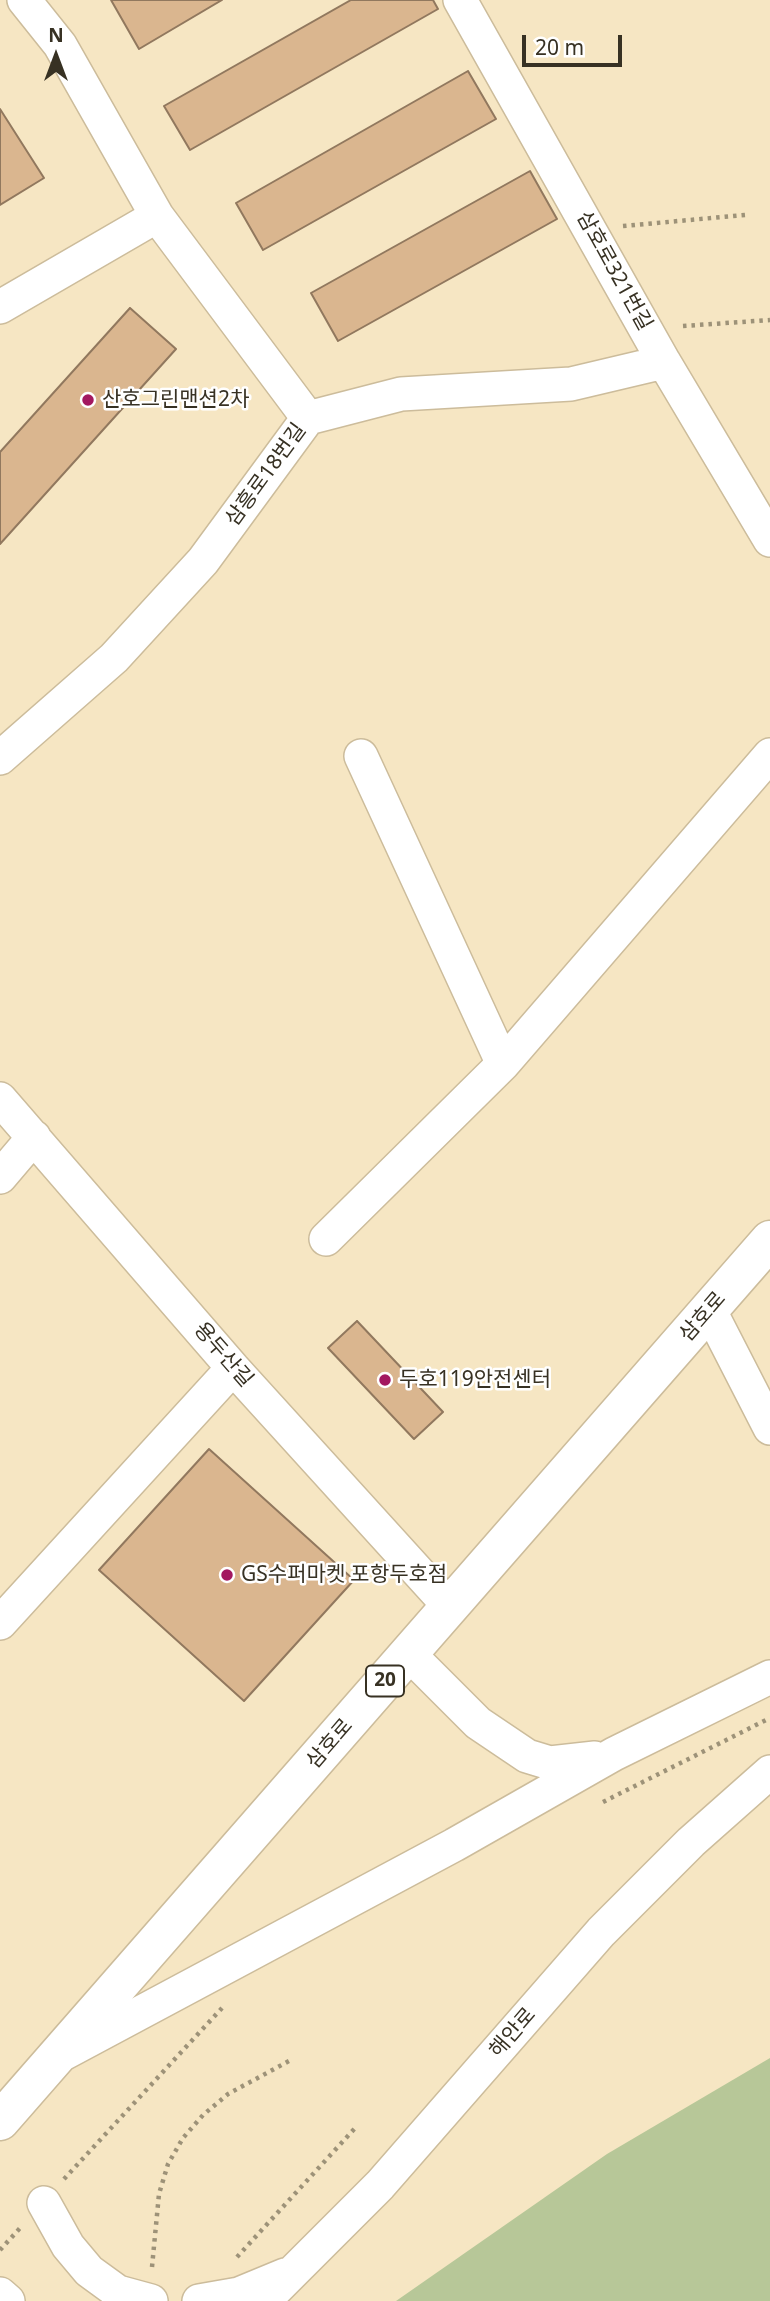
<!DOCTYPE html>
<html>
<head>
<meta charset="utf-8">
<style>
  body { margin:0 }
  #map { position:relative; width:770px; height:2301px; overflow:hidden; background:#f6e6c3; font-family:"Noto Sans",sans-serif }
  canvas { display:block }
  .north { position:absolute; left:21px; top:21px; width:70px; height:70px; -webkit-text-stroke:5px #fff; paint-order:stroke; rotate:0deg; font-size:19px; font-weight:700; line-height:28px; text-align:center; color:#373123 }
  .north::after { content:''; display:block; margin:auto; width:24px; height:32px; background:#373123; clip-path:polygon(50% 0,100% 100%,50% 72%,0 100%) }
  .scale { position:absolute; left:522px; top:35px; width:100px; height:32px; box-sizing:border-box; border:4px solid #373123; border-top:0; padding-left:9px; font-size:21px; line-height:24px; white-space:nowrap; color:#373123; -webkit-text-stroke:5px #fff; paint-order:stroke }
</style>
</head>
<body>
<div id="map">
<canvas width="770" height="2301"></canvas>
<div class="north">N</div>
<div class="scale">20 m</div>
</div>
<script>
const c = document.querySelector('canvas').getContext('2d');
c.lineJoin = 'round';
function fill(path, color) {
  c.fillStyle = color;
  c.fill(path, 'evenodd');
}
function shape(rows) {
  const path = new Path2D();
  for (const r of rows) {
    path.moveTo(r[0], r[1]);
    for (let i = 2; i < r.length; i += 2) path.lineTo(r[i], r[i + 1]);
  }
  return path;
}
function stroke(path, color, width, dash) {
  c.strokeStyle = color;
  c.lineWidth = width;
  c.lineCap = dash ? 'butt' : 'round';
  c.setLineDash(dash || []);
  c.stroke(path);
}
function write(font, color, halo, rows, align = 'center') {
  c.font = font + ' "Noto Sans","Noto Sans KR",sans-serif';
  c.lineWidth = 5;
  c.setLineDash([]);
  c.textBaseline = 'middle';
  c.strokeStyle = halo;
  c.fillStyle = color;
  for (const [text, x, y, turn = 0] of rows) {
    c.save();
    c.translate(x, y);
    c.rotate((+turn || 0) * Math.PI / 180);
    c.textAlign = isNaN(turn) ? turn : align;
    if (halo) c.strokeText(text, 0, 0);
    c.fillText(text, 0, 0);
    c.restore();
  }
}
const water = shape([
  [770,2058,770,2301,396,2301,607,2154]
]);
const building = shape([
  [111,0,222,0,139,49,111,0],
  [351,0,433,0,438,9,190,150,164,106,351,0],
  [468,71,496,119,263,250,236,203,468,71],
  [0,109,44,178,0,205,0,109],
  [530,171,557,219,338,341,311,293,530,171],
  [130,308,176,349,0,544,0,452,130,308],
  [357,1321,443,1412,414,1439,328,1348,357,1321],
  [209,1449,354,1580,244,1701,99,1570,209,1449]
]);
const path = shape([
  [623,226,745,215],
  [683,326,770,320],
  [603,1802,770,1718],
  [64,2179,222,2008],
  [0,2250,21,2227],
  [237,2257,357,2126],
  [152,2267,159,2194,168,2164,183,2138,203,2115,228,2094,289,2061]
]);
const minor = shape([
  [24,0,60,45,157,216,308,418],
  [460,0,664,362,770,540],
  [0,307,157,216],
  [361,756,503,1064],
  [0,758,114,658,203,561,308,418,401,394,571,384,664,362],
  [0,1099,233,1368,450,1607],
  [0,1177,34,1137],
  [326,1239,503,1064,770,755],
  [709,1309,770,1428],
  [0,1623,233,1368],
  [409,1654,478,1723,527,1756,550,1763,595,1758],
  [65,2053,454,1845,614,1754,770,1677],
  [44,2203,68,2246,89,2271,118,2292,151,2301],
  [0,2294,8,2301],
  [199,2301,239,2294,285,2275],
  [264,2301,380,2185,601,1932,691,1842,770,1772]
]);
const major = shape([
  [0,2121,770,1240]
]);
const markers = [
  [88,400,7,"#a31860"],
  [385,1380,7,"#a31860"],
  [227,1575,7,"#a31860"]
];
const shields = [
  [385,1681,38]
];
const shieldNames = [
  ["20",385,1681]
];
const streetNames = [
  ["삼호로321번길",614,271,61],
  ["삼흥로18번길",266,475,-54],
  ["삼호로",703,1317,-49],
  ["용두산길",223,1355,49],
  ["삼호로",330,1744,-49],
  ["해안로",513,2033,-49]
];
const poiNames = [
  ["산호그린맨션2차",102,400],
  ["두호119안전센터",399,1380],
  ["GS수퍼마켓 포항두호점",241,1575]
];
fill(water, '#b7c798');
fill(building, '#dab68f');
stroke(building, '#91785e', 2);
stroke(minor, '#ccbc9b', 36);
stroke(major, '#ccbc9b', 41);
stroke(path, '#9d9278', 4.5, [3.5, 5]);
stroke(minor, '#fff', 33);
stroke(major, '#fff', 38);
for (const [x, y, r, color] of markers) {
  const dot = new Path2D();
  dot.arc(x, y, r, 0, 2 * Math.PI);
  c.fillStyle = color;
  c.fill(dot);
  stroke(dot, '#fff', 2.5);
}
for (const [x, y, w] of shields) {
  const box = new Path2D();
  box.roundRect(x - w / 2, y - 15.5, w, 31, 5);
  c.fillStyle = '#fff';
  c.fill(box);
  stroke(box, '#373123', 2);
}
write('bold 19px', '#373123', null, shieldNames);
write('21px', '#373123', '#fff', streetNames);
write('21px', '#373123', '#fff', poiNames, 'left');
</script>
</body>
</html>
